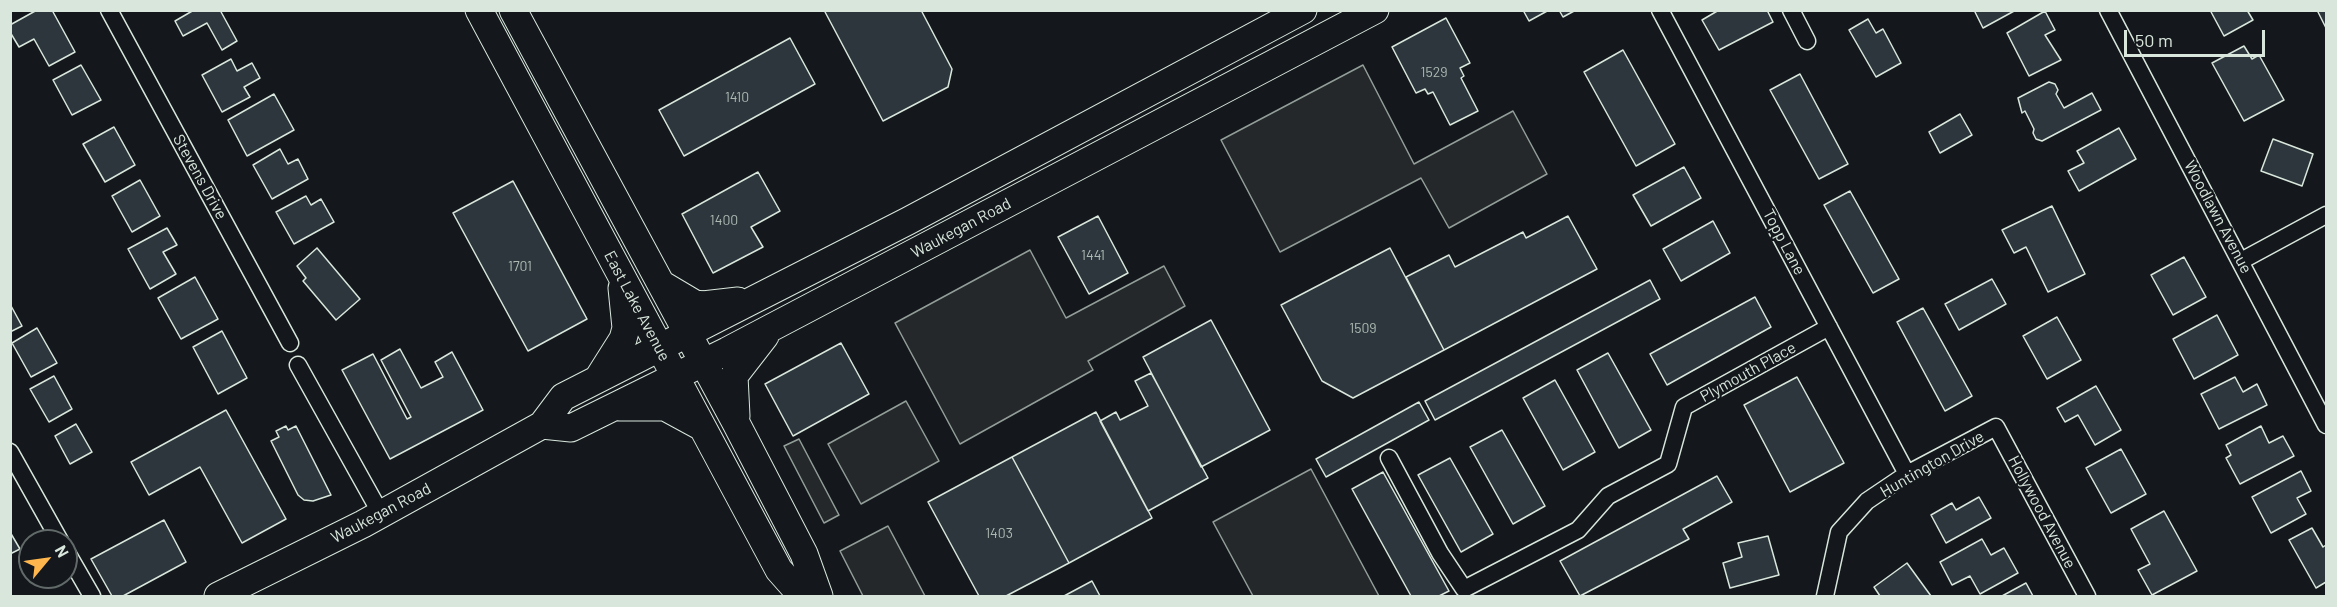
<!DOCTYPE html>
<html>
<head>
<meta charset="utf-8">
<style>
  body { margin:0 }
  #map { position:relative; width:2337px; height:607px; overflow:hidden; background:#14181c; font-family:Barlow,sans-serif }
  canvas { display:block }
  .frame { position:absolute; inset:0; border:12px solid #d8e6dc; pointer-events:none }
  .north { position:absolute; left:18px; top:529px; width:60px; height:60px; box-sizing:border-box; background:#14181c; border:2px solid #626a69; border-radius:50%; rotate:61deg; font-size:16px; font-weight:700; line-height:24px; text-align:center; color:#d8e6dc }
  .north::after { content:''; display:block; margin:auto; width:21px; height:27px; background:#ffb74d; clip-path:polygon(50% 0,100% 100%,50% 72%,0 100%) }
  .scale { position:absolute; left:2124px; top:30px; width:141px; height:27px; box-sizing:border-box; border:3px solid #d8e6dc; border-top:0; padding-left:8px; font-size:18px; line-height:21px; white-space:nowrap; color:#d8e6dc; -webkit-text-stroke:4px #14181c; paint-order:stroke }
</style>
</head>
<body>
<div id="map">
<canvas width="2337" height="607"></canvas>
<div class="frame"></div>
<div class="north">N</div>
<div class="scale">50 m</div>
</div>
<script>
const c = document.querySelector('canvas').getContext('2d');
c.lineJoin = 'round';
function fill(path, color) {
  c.fillStyle = color;
  c.fill(path, 'evenodd');
}
function shape(rows) {
  const path = new Path2D();
  for (const r of rows) {
    path.moveTo(r[0], r[1]);
    for (let i = 2; i < r.length; i += 2) path.lineTo(r[i], r[i + 1]);
  }
  return path;
}
function stroke(path, color, width, dash) {
  c.strokeStyle = color;
  c.lineWidth = width;
  c.lineCap = dash ? 'butt' : 'round';
  c.setLineDash(dash || []);
  c.stroke(path);
}
function write(font, color, halo, rows, align = 'center') {
  c.font = font + ' Barlow,sans-serif';
  c.lineWidth = 4.5;
  c.setLineDash([]);
  c.textBaseline = 'middle';
  c.strokeStyle = halo;
  c.fillStyle = color;
  for (const [text, x, y, turn = 0] of rows) {
    c.save();
    c.translate(x, y);
    c.rotate((+turn || 0) * Math.PI / 180);
    c.textAlign = isNaN(turn) ? turn : align;
    if (halo) c.strokeText(text, 0, 0);
    c.fillText(text, 0, 0);
    c.restore();
  }
}
const parking = shape([
  [1363,65,1414,164,1513,111,1547,174,1449,228,1421,178,1280,252,1221,140,1363,65],
  [1030,250,1066,318,1164,266,1185,306,1088,361,1093,370,960,444,895,323,1030,250],
  [906,401,939,461,861,504,828,444,906,401],
  [799,439,839,515,824,523,784,446,799,439],
  [1311,469,1379,596,1253,596,1213,522,1311,469],
  [888,526,925,596,863,596,840,551,888,526]
]);
const building = shape([
  [37,10,52,10,75,52,49,66,34,39,19,47,10,32,10,25,37,10],
  [194,10,220,10,237,41,222,50,207,23,183,36,175,21,194,10],
  [824,10,921,10,952,69,948,87,883,121,824,10],
  [1523,10,1549,10,1529,21,1523,10],
  [1559,10,1576,10,1563,17,1559,10],
  [1719,10,1767,10,1773,22,1719,50,1702,20,1719,10],
  [1974,10,2016,10,1983,28,1974,10],
  [2210,10,2247,10,2253,20,2224,36,2210,10],
  [2317,10,2326,10,2326,28,2317,10],
  [2045,11,2055,30,2045,35,2061,60,2029,76,2007,33,2045,11],
  [1446,18,1470,63,1460,68,1464,76,1461,78,1478,111,1450,125,1433,92,1428,94,1425,89,1416,93,1392,47,1446,18],
  [1868,19,1876,33,1883,29,1901,63,1876,77,1849,30,1868,19],
  [790,38,815,84,684,156,659,110,790,38],
  [2244,46,2252,59,2259,55,2284,100,2244,121,2212,63,2244,46],
  [1623,50,1675,144,1636,166,1584,72,1623,50],
  [231,59,237,71,252,63,260,78,244,87,250,97,222,112,202,75,231,59],
  [81,65,101,100,72,115,53,80,81,65],
  [1800,74,1848,164,1819,179,1770,90,1800,74],
  [2049,82,2055,84,2058,90,2056,94,2064,108,2092,93,2101,110,2042,141,2036,139,2033,133,2034,129,2025,111,2022,113,2018,98,2049,82],
  [274,94,294,130,247,156,228,120,274,94],
  [1960,114,1972,135,1940,153,1929,132,1960,114],
  [114,127,135,165,105,182,83,144,114,127],
  [2119,128,2136,159,2079,191,2068,171,2084,163,2077,151,2119,128],
  [2273,139,2313,154,2302,186,2261,171,2273,139],
  [280,149,288,164,298,159,308,179,272,199,253,165,280,149],
  [1684,167,1701,198,1651,226,1633,195,1684,167],
  [758,172,780,211,751,227,763,247,713,273,682,214,758,172],
  [140,180,160,216,132,232,112,196,140,180],
  [513,181,587,319,528,351,453,213,513,181],
  [1850,191,1899,279,1873,293,1824,205,1850,191],
  [306,196,311,205,321,199,334,222,294,244,276,212,306,196],
  [2052,206,2085,274,2048,292,2026,247,2014,253,2002,230,2052,206],
  [1098,216,1128,273,1089,294,1058,237,1098,216],
  [1568,216,1597,269,1444,350,1406,277,1449,255,1455,267,1523,232,1526,238,1568,216],
  [1713,221,1730,253,1681,281,1663,249,1713,221],
  [167,228,177,245,163,252,176,274,150,289,128,249,167,228],
  [317,248,360,299,336,320,303,281,306,278,297,266,317,248],
  [1390,248,1444,350,1353,398,1322,381,1281,305,1390,248],
  [2184,257,2206,297,2173,315,2151,275,2184,257],
  [195,277,218,319,181,339,158,298,195,277],
  [1992,279,2006,304,1959,330,1945,304,1992,279],
  [1650,280,1660,299,1435,420,1425,401,1650,280],
  [1755,297,1771,327,1667,385,1650,354,1755,297],
  [10,304,22,326,10,332,10,304],
  [1923,308,1972,396,1945,411,1897,322,1923,308],
  [2217,315,2238,355,2194,379,2173,339,2217,315],
  [2057,317,2081,360,2047,379,2023,336,2057,317],
  [1211,320,1270,430,1201,467,1143,357,1211,320],
  [37,328,57,363,31,377,12,343,37,328],
  [222,331,247,378,218,394,193,347,222,331],
  [841,343,869,394,793,436,765,384,841,343],
  [400,349,421,388,443,377,435,362,452,352,483,410,390,459,342,370,373,354,407,419,411,417,381,360,400,349],
  [1608,353,1651,430,1619,448,1577,370,1608,353],
  [1151,373,1208,478,1148,511,1100,421,1116,412,1120,420,1148,406,1135,381,1151,373],
  [54,376,72,409,49,422,30,389,54,376],
  [1797,377,1844,463,1790,492,1744,405,1797,377],
  [2235,377,2243,392,2257,384,2267,405,2219,429,2201,394,2235,377],
  [1555,380,1595,452,1563,470,1523,398,1555,380],
  [2096,386,2121,430,2095,445,2078,415,2065,422,2057,408,2096,386],
  [1419,402,1429,420,1326,477,1316,459,1419,402],
  [226,410,286,519,242,543,200,467,149,495,131,462,226,410],
  [1096,412,1152,518,1069,563,1012,457,1096,412],
  [76,424,92,452,70,464,55,436,76,424],
  [286,426,288,430,296,426,331,495,313,501,304,500,298,495,271,441,279,437,276,431,286,426],
  [2261,426,2269,443,2283,436,2294,456,2240,484,2226,458,2231,455,2226,445,2261,426],
  [1502,430,1545,506,1513,524,1470,447,1502,430],
  [2121,449,2146,494,2111,513,2086,468,2121,449],
  [1012,457,1069,563,1006,596,979,596,928,502,1012,457],
  [1450,458,1493,534,1461,552,1418,475,1450,458],
  [2301,471,2311,491,2297,498,2306,514,2271,533,2252,497,2301,471],
  [1383,472,1449,591,1439,596,1411,596,1352,489,1383,472],
  [1717,476,1732,502,1683,529,1689,539,1580,596,1560,561,1717,476],
  [1979,497,1991,518,1946,543,1931,515,1952,503,1956,510,1979,497],
  [2164,511,2197,571,2152,595,2138,570,2150,564,2131,529,2164,511],
  [164,520,186,562,123,596,112,596,91,559,164,520],
  [2312,528,2323,547,2326,545,2326,582,2316,588,2289,540,2312,528],
  [10,532,20,549,10,554,10,532],
  [1768,536,1779,575,1730,588,1723,563,1742,557,1738,543,1768,536],
  [1982,539,1991,555,2004,548,2018,573,1980,594,1970,576,1952,585,1940,562,1982,539],
  [1907,563,1931,596,1880,596,1874,587,1907,563],
  [1092,581,1100,596,1064,596,1092,581],
  [2026,583,2033,596,2002,596,2026,583]
]);
const street = shape([
  [109,10,290,343],
  [1660,10,1907,474],
  [1791,10,1807,41],
  [2108,10,2326,425],
  [2241,261,2326,215],
  [298,365,381,514],
  [10,452,60,541],
  [1389,458,1440,553,1464,589,1578,530,1608,496,1668,464,1684,407,1829,327],
  [66,551,92,596],
  [1825,596,1839,532,1867,501,1907,474,1996,427,2087,596]
]);
const primary = shape([
  [479,10,779,570,802,596],
  [513,10,736,423,804,554,819,596],
  [663,285,695,304,703,305,738,301],
  [599,377,623,339,626,328,622,288],
  [620,407,665,407,700,426],
  [736,416,734,376,765,336],
  [542,425,571,428,727,351,1375,10],
  [218,596,363,524,542,425,563,397,908,221,1303,10]
]);
const numberNames = [
  ["1529",1434,72],
  ["1410",737,97],
  ["1400",724,220],
  ["1441",1093,255],
  ["1701",520,266],
  ["1509",1363,328],
  ["1403",999,533]
];
const streetNames = [
  ["Stevens Drive",200,177,61],
  ["Woodlawn Avenue",2218,217,62],
  ["Waukegan Road",961,228,-28],
  ["Topp Lane",1784,242,62],
  ["East Lake Avenue",637,306,62],
  ["Plymouth Place",1748,372,-29],
  ["Huntington Drive",1932,464,-30],
  ["Hollywood Avenue",2042,512,62],
  ["Waukegan Road",381,513,-28]
];
fill(parking, '#24282b');
stroke(parking, '#939e99', 1.5);
fill(building, '#2c363c');
stroke(building, '#d8e6dc', 1.5);
stroke(street, '#d8e6dc', 19);
stroke(primary, '#d8e6dc', 29);
stroke(street, '#14181c', 16);
stroke(primary, '#14181c', 27);
write('14px', '#adbab4', null, numberNames);
write('16px', '#d8e6dc', '#14181c', streetNames);
</script>
</body>
</html>
